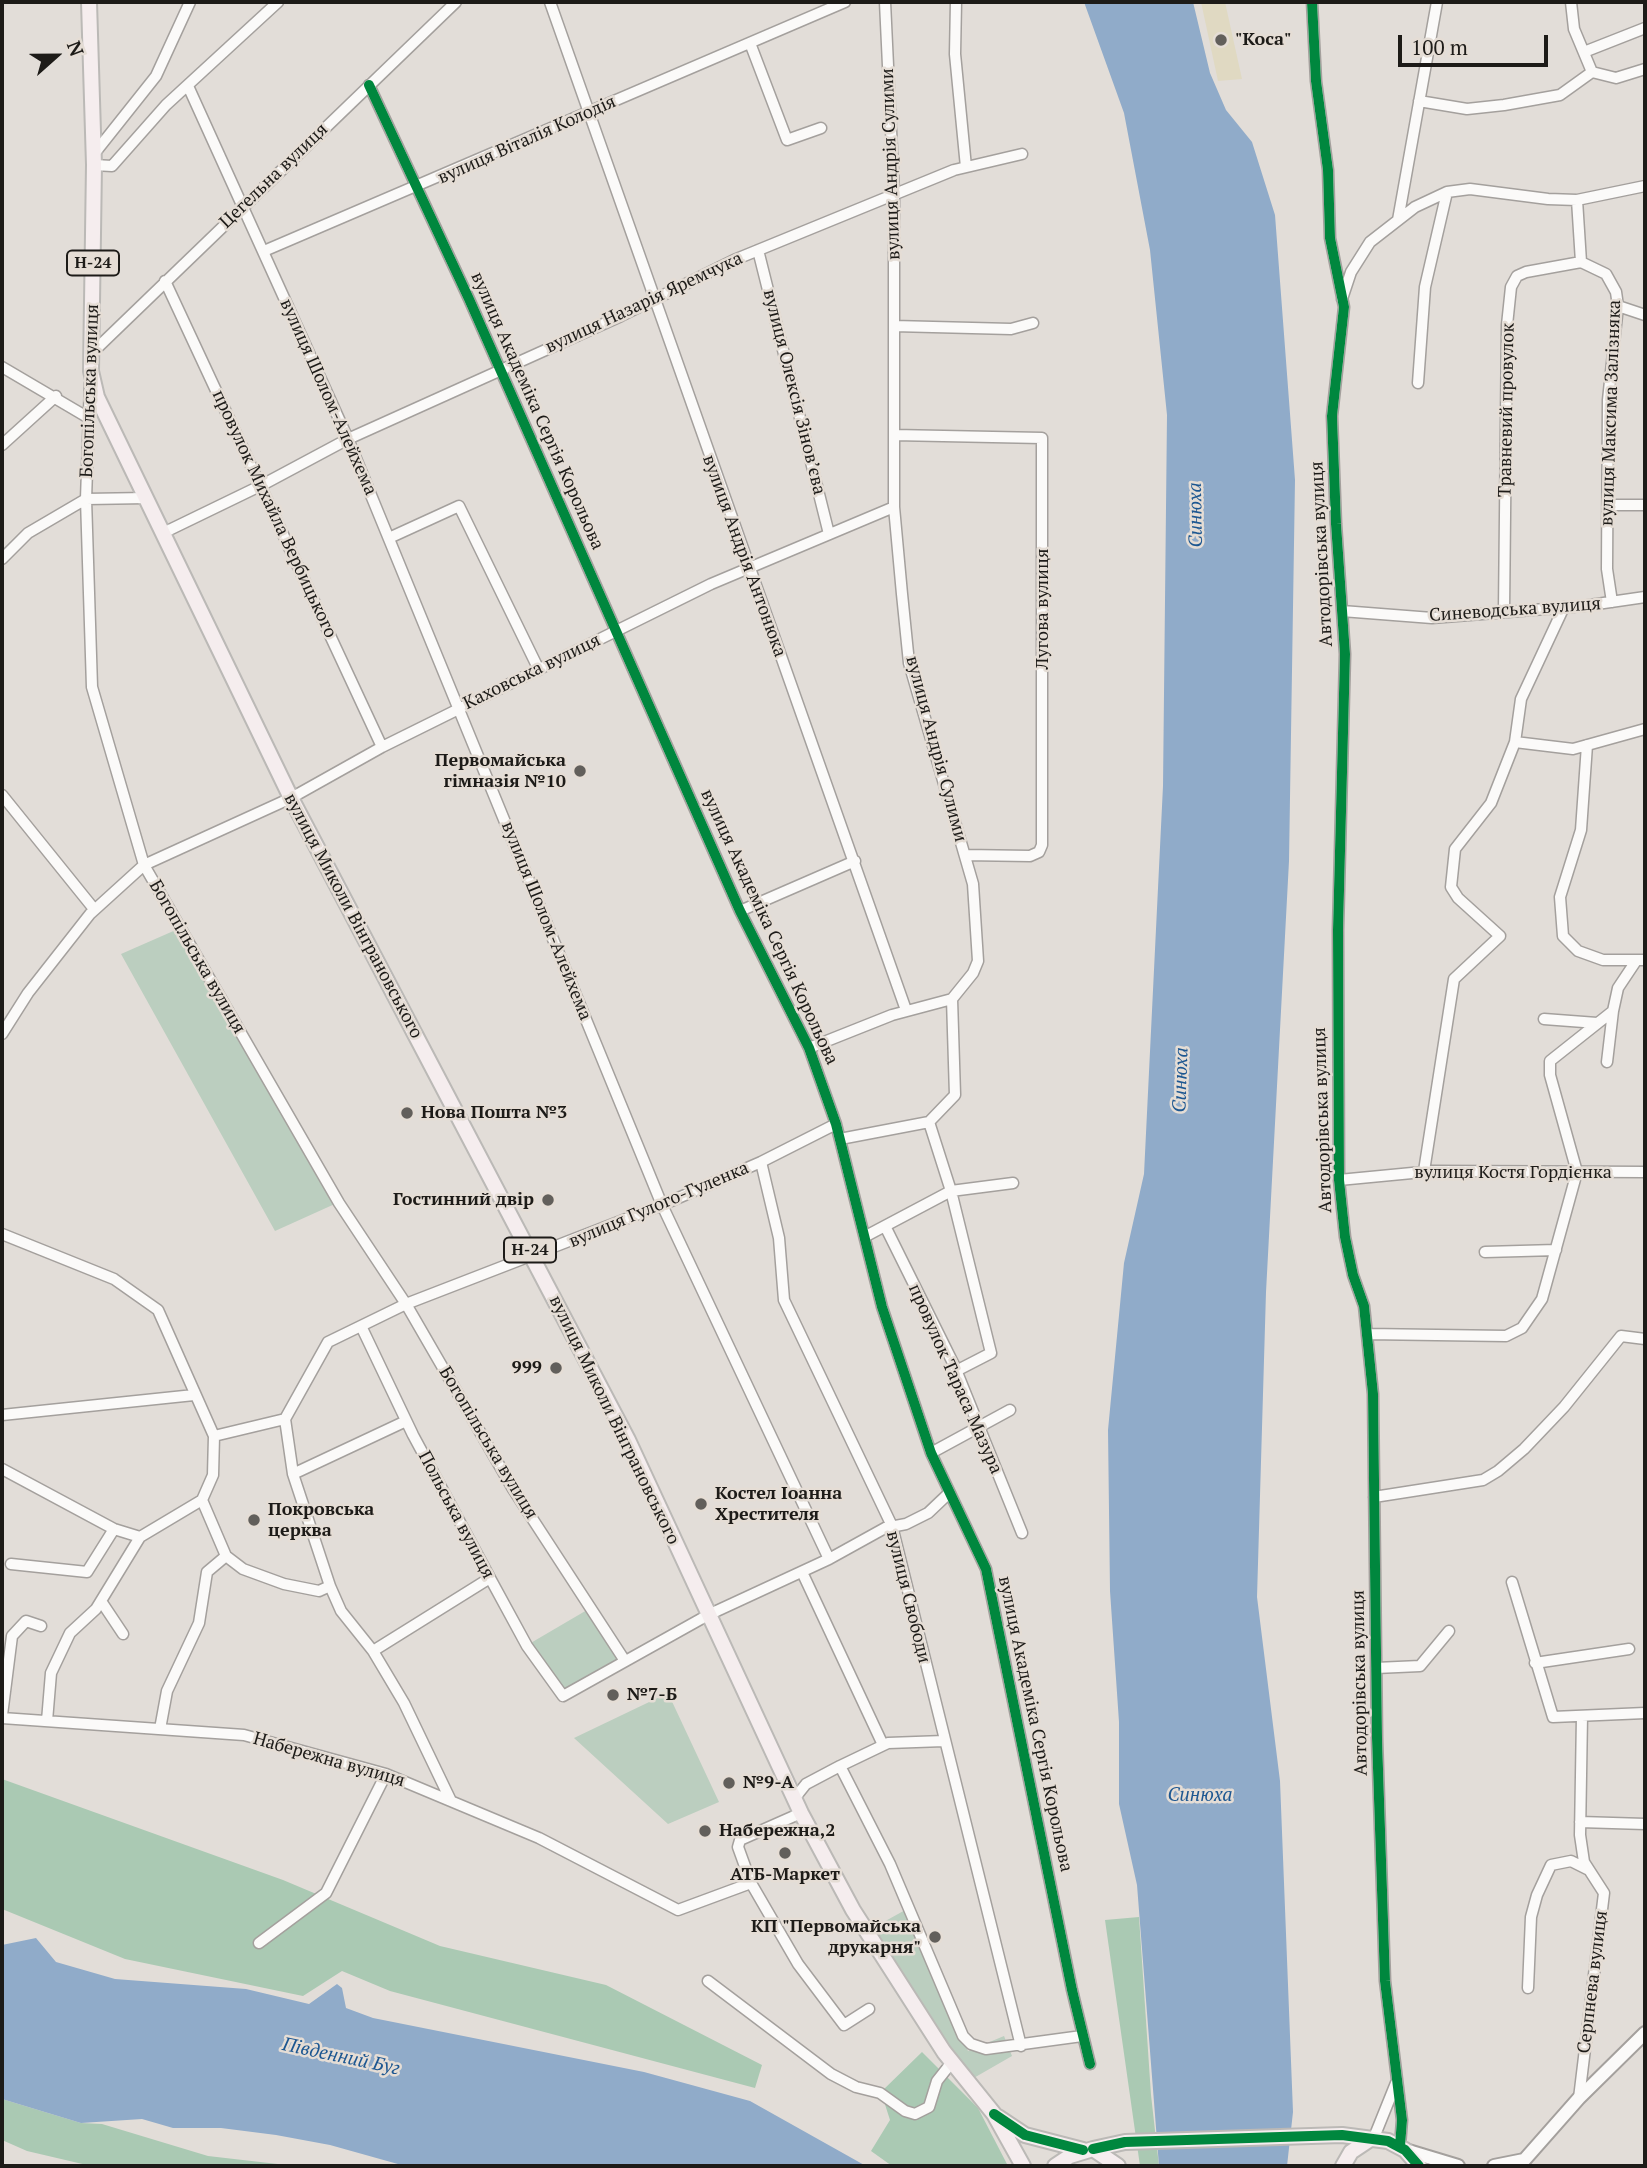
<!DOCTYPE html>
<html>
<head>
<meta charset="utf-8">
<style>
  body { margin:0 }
  #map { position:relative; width:1647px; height:2168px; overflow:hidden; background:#e2ddd8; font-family:"PT Serif",serif }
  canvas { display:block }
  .frame { position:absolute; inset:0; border:4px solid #1d1b18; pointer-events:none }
  .north { position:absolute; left:21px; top:21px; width:70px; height:70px; -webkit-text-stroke:5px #e5ddd5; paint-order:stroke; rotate:69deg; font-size:19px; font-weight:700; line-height:28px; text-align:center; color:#1d1b18 }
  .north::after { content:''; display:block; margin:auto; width:24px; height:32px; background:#1d1b18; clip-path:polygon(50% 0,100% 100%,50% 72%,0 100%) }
  .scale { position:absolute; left:1398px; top:35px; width:150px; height:32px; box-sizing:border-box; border:4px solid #1d1b18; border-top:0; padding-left:9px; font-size:21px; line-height:24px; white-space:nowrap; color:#1d1b18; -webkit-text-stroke:5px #e5ddd5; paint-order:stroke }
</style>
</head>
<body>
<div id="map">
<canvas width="1647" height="2168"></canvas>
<div class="frame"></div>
<div class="north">N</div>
<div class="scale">100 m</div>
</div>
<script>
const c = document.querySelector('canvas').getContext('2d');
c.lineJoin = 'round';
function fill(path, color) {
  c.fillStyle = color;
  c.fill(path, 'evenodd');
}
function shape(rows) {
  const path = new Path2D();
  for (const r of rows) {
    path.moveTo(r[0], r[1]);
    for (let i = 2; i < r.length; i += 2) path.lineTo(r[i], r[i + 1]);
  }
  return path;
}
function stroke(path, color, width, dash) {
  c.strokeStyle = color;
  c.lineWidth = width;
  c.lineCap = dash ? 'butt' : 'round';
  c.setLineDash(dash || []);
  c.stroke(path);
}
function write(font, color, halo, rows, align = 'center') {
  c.font = font + ' "PT Serif",serif';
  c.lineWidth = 5;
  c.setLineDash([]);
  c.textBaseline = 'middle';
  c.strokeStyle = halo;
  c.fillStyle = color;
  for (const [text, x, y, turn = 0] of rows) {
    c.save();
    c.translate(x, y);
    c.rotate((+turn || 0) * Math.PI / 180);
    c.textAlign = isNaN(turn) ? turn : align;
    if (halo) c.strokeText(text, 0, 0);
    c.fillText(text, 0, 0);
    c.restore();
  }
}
const green = shape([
  [178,929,337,1203,275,1231,121,954],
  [587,1610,620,1660,564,1693,529,1644],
  [668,1693,719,1802,668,1824,574,1738],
  [907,1909,968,2051,1004,2036,1012,2056,972,2079,871,1929]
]);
const forest = shape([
  [2,1779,283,1880,440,1946,606,1985,762,2065,755,2088,390,1991,342,1971,303,1996,125,1959,2,1909],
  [1139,1917,1151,2095,1159,2166,1140,2166,1105,1920],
  [922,2052,978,2108,1008,2166,892,2166,871,2151,890,2120,881,2092],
  [2,2099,81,2123,102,2124,208,2156,295,2166,91,2166,27,2151,2,2140]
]);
const sand = shape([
  [1201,2,1225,2,1242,79,1218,81]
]);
const water = shape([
  [1084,2,1193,2,1210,73,1226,110,1252,142,1275,215,1295,480,1289,861,1266,1292,1257,1597,1280,1781,1293,2112,1287,2166,1159,2166,1137,1885,1119,1804,1119,1722,1110,1591,1108,1430,1124,1263,1144,1174,1163,786,1167,415,1150,250,1124,113],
  [36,1938,56,1962,115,1979,246,1989,309,2004,337,1984,342,1988,346,2008,373,2018,644,2072,750,2101,866,2166,405,2166,330,2145,276,2135,221,2128,173,2128,142,2119,81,2123,2,2099,2,1945]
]);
const minor = shape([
  [550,2,906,1010],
  [956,2,955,54,966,167],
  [1312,2,1316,81,1328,170,1330,238,1344,307,1332,416,1336,524,1345,654,1338,930,1339,1180,1345,1237,1353,1275,1364,1306,1373,1394,1377,1738,1385,1981,1402,2120,1400,2146],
  [1571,2,1574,29,1592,72],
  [750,43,787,140,821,128],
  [1584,52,1645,28],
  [369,85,469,299,740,911,809,1048,836,1124,882,1307,931,1453,986,1569,1072,1990,1090,2064],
  [188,86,348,439,662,1205,829,1559],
  [1419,101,1467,109,1504,105,1560,95,1592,72,1616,78,1645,69],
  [94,154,156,76,190,2],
  [94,165,112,166,166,105,278,2],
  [1577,200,1581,262],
  [1398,220,1437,2],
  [758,250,829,534],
  [264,251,845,2],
  [165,281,382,747],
  [1342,299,1351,272,1370,242,1415,207,1447,192,1470,189,1548,199,1577,200,1645,186],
  [1618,306,1645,315],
  [894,326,1011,329,1033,323],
  [93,352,456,2],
  [2,367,87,417],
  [90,383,86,499,92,687,144,865,339,1203,406,1304,513,1489,625,1661],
  [1418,383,1425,287,1447,192],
  [894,435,1042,438,1042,845,1039,852,1030,856,965,855],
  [2,445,56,396],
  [1608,505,1645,505],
  [163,533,262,485,348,439,621,316,734,260,954,170,1022,154],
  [389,538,459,506,539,670],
  [2,559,28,533,86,499,147,498],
  [1342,611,1432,618,1583,606,1645,597],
  [1504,611,1507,325,1511,287,1517,276,1526,272,1581,262,1606,274,1616,292,1618,306,1608,400,1607,569,1612,602],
  [1515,742,1573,749,1645,729],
  [1587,745,1581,830,1560,897,1563,936,1578,951,1603,960,1645,960],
  [2,795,94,909],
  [740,911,855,861],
  [1544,1019,1597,1023],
  [2,1034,28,993,90,914,144,865,291,798,382,747,711,584,894,507],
  [809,1048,892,1015,952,999,973,973,978,961,973,884,909,663,902,594,894,507,894,193,885,2],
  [1607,1062,1613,1011],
  [929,1122,951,1191,991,1353,956,1371],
  [840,1139,929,1122,955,1095,952,999],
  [761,1162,779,1238,784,1300,892,1526,1021,2046],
  [1424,1171,1454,979,1500,936,1458,898,1451,887,1455,849,1491,803,1515,742,1521,699,1564,607],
  [1339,1180,1433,1171,1645,1172],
  [885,1226,954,1365,1022,1533],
  [2,1234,114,1279,158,1310,214,1436,285,1419],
  [866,1236,951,1191,1013,1183],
  [1485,1252,1556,1250],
  [361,1326,413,1435,490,1578,527,1646,563,1696,708,1615,829,1559,885,1528,906,1524,928,1513,948,1494],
  [1367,1334,1506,1336,1522,1328,1542,1299,1577,1172,1550,1075,1550,1061,1613,1011,1618,988,1636,961],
  [2,1415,194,1395],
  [285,1419,328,1342,406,1304,662,1205,761,1162,836,1124],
  [285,1419,293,1474,330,1586,341,1611,373,1651,404,1703,451,1801],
  [931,1453,1010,1410],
  [2,1469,114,1529,140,1537],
  [293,1474,406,1421],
  [1374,1497,1483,1480,1498,1471,1524,1449,1564,1407,1621,1336,1645,1339],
  [202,1500,226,1556,243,1569,284,1584,319,1591,330,1586],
  [202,1500,213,1475,214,1436],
  [11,1564,87,1572,114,1529],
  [802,1572,883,1745],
  [1512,1582,1553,1717,1645,1713],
  [101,1601,123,1634],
  [373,1651,490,1578],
  [1535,1663,1629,1649],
  [1376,1668,1420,1666,1449,1631],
  [2,1715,12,1636,26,1621,41,1626],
  [2,1718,244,1735,386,1774,539,1838,678,1910,751,1883,738,1847,740,1840,801,1813],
  [47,1721,51,1673,70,1633,96,1609,140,1537,202,1500],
  [160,1729,167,1691,199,1623,207,1572,226,1556],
  [944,1741,888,1743,840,1766,890,1864,963,2036,971,2044,986,2049,1082,2036],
  [794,1799,806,1784,840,1766],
  [1580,1822,1645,1824],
  [751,1883,798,1964,844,2025,869,2009],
  [259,1943,326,1893,386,1774],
  [708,1981,831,2074,856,2087,880,2093,905,2111,915,2114,929,2107,937,2081,952,2062],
  [1528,1988,1531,1917,1537,1895,1551,1865,1571,1861,1589,1870],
  [1579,2098,1604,1893,1584,1862,1580,1835,1582,1716],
  [1373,2140,1396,2083]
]);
const tertiary = shape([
  [1405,2150,1458,2166],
  [1494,2166,1524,2160],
  [1519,2166,1579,2098,1645,2033]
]);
const primary = shape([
  [89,2,94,165,91,371,97,397,291,798,628,1440,801,1813,853,1910,944,2052,994,2114,1023,2166],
  [998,2117,1025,2135,1083,2150],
  [1093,2149,1125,2142,1342,2135,1388,2141,1405,2150,1419,2166],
  [1055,2166,1070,2156,1093,2149,1118,2166],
  [1343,2166,1351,2152,1369,2140]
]);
const cycleway = shape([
  [1312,2,1316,81,1328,170,1330,238,1344,307,1332,416,1336,524,1345,654,1338,930,1339,1180,1345,1237,1353,1275,1364,1306,1373,1394,1377,1738,1385,1981,1402,2120,1400,2146],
  [369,85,469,299,740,911,809,1048,836,1124,882,1307,931,1453,986,1569,1072,1990,1090,2064],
  [994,2114,1025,2135,1083,2150],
  [1093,2149,1125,2142,1342,2135,1388,2141,1405,2150,1419,2166]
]);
const markers = [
  [1221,40,7,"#625f5b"],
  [580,771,7,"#625f5b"],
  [407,1113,7,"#625f5b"],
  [548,1200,7,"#625f5b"],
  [556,1368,7,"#625f5b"],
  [701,1504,7,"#625f5b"],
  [254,1520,7,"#625f5b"],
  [613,1695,7,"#625f5b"],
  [729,1783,7,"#625f5b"],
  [705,1831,7,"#625f5b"],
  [785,1853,7,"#625f5b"],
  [935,1937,7,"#625f5b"]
];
const shields = [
  [93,263,52],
  [530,1250,52]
];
const shieldNames = [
  ["Н-24",93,263],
  ["Н-24",530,1250]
];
const poiNames = [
  ["\"Коса\"",1235,40],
  ["Первомайська",566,761,"right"],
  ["гімназія №10",566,782,"right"],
  ["Нова Пошта №3",421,1113],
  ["Гостинний двір",534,1200,"right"],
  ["999",542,1368,"right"],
  ["Костел Іоанна",715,1494],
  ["Хрестителя",715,1515],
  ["Покровська",268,1510],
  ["церква",268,1531],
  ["№7-Б",627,1695],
  ["№9-А",743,1783],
  ["Набережна,2",719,1831],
  ["АТБ-Маркет",785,1875,"center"],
  ["КП \"Первомайська",921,1927,"right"],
  ["друкарня\"",921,1948,"right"]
];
const streetNames = [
  ["вулиця Віталія Колодія",527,140,-24],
  ["вулиця Андрія Сулими",891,164,-92],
  ["Цегельна вулиця",274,176,-44],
  ["вулиця Назарія Яремчука",644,303,-25],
  ["Богопільська вулиця",90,391,-88],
  ["вулиця Олексія Зіновʼєва",794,392,76],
  ["вулиця Шолом-Алейхема",328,397,66],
  ["Травневий провулок",1507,410,-89],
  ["вулиця Академіка Сергія Корольова",537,411,66],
  ["вулиця Максима Залізняка",1611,413,-88],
  ["провулок Михайла Вербицького",274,514,65],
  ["Автодорівська вулиця",1322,554,-93],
  ["вулиця Андрія Антонюка",744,556,70],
  ["Лугова вулиця",1043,609,-90],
  ["Синеводська вулиця",1515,610,-4],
  ["Каховська вулиця",532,672,-26],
  ["вулиця Андрія Сулими",936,749,75],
  ["вулиця Миколи Вінграновського",353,916,62],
  ["вулиця Шолом-Алейхема",546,921,68],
  ["вулиця Академіка Сергія Корольова",769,927,65],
  ["Богопільська вулиця",197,957,60],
  ["Автодорівська вулиця",1323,1120,-92],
  ["вулиця Костя Гордієнка",1513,1173],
  ["вулиця Гулого-Гуленка",659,1205,-23],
  ["провулок Тараса Мазура",955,1379,66],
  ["вулиця Миколи Вінграновського",614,1420,64],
  ["Богопільська вулиця",488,1443,59],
  ["Польська вулиця",456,1515,62],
  ["вулиця Свободи",908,1597,76],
  ["Автодорівська вулиця",1360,1683,-91],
  ["вулиця Академіка Сергія Корольова",1035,1724,78],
  ["Набережна вулиця",329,1760,16],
  ["Серпнева вулиця",1593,1982,-83]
];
const waterNames = [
  ["Синюха",1196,515,-91],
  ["Синюха",1181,1080,-88],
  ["Синюха",1200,1796],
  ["Південний Буг",341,2057,12]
];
fill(green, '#bbcebf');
fill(forest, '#aac9b3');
fill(sand, '#e0d9c2');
fill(water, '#90abc9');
stroke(minor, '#a4a09d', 13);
stroke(tertiary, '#a4a09d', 16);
stroke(primary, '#bbb9b6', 18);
stroke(minor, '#fbfaf9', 10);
stroke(tertiary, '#fbfaf9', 12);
stroke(primary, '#f5edee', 14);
stroke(cycleway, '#00873e', 10);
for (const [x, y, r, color] of markers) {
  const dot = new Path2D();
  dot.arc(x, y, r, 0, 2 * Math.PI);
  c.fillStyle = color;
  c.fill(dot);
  stroke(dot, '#e5ddd5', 2.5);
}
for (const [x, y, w] of shields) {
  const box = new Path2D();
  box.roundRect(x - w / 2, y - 12.5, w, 25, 5);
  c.fillStyle = '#e5ddd5';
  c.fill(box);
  stroke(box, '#1d1b18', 2);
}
write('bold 16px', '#1d1b18', null, shieldNames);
write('bold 18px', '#1d1b18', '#e5ddd5', poiNames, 'left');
write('18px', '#1d1b18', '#e5ddd5', streetNames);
write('italic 19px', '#1d5791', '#e5ddd5', waterNames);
</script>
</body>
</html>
